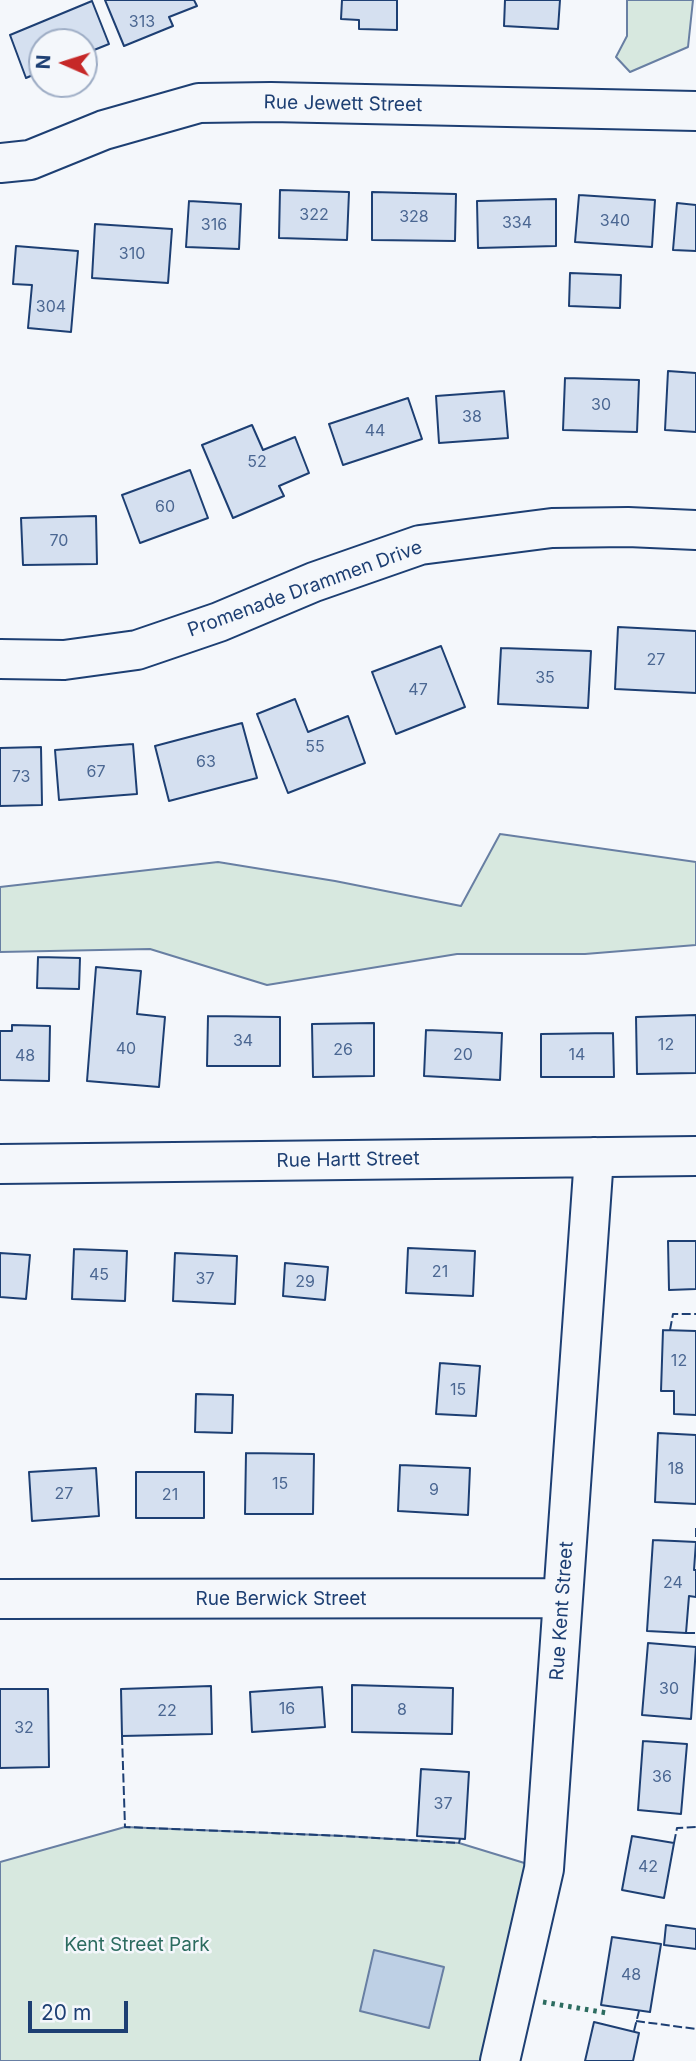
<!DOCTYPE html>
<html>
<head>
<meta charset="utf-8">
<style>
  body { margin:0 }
  #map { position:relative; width:696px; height:2061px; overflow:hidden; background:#f4f7fb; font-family:Inter,sans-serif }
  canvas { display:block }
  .north { position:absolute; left:28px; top:28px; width:70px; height:70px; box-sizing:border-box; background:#f4f7fb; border:2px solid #9eadc5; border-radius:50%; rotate:273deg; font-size:19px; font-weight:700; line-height:28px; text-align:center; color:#1d3f73 }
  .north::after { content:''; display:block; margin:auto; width:24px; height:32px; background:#c62828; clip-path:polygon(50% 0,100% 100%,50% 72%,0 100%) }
  .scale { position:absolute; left:28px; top:2001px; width:100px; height:32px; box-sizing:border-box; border:4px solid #1d3f73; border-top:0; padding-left:9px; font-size:21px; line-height:24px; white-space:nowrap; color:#1d3f73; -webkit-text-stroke:5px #f4f7fb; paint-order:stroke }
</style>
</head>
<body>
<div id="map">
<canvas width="696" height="2061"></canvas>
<div class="north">N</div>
<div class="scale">20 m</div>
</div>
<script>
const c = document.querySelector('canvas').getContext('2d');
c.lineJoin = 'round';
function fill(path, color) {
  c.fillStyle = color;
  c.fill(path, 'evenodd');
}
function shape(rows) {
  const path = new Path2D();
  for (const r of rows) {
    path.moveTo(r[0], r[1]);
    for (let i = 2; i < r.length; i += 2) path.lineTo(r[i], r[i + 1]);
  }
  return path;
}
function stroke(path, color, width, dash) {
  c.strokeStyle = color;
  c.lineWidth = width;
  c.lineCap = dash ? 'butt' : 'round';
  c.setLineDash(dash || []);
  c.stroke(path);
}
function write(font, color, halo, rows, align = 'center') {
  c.font = font + ' Inter,sans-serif';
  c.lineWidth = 5;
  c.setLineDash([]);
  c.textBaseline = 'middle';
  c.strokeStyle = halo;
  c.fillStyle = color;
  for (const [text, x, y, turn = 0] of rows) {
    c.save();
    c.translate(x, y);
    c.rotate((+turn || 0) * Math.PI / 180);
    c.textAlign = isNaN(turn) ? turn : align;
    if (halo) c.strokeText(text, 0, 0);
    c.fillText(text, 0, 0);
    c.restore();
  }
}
const green = shape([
  [627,0,693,0,688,47,630,72,616,57,627,36,627,0],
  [500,834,696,862,696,945,585,954,457,954,267,985,150,949,0,952,0,887,218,862,335,881,461,906,500,834],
  [125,1827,344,1836,459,1843,544,1869,500,2061,0,2061,0,1862,125,1827]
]);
const water = shape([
  [374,1950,444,1967,429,2028,360,2011,374,1950]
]);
const building = shape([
  [105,0,194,0,197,6,169,17,173,26,124,46,105,0],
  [342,0,397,0,397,30,359,29,359,20,341,19,342,0],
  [505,0,560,0,558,29,504,26,505,0],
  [92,1,109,44,84,54,84,42,42,42,42,71,26,78,10,35,92,1],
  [280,190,349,192,347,240,279,238,280,190],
  [372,192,456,194,455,241,372,240,372,192],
  [579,195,655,200,652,247,575,242,579,195],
  [556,199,556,246,478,248,477,201,556,199],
  [189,201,241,204,239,249,186,247,189,201],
  [677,203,696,205,696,251,673,250,677,203],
  [95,224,172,229,168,283,92,278,95,224],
  [16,246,78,251,71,332,28,328,32,285,13,284,16,246],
  [570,273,621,275,620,308,569,306,570,273],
  [668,371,696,373,696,432,665,430,668,371],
  [565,378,639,380,637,432,563,430,565,378],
  [504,391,508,438,439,443,436,396,504,391],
  [408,398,422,439,343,465,329,424,408,398],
  [252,425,263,450,295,437,309,473,279,486,284,496,233,518,202,445,252,425],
  [190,470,208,518,140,543,122,495,190,470],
  [96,516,97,564,23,565,21,518,96,516],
  [618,627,696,631,696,693,615,689,618,627],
  [441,646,465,707,396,734,372,672,441,646],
  [501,648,591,651,588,708,498,704,501,648],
  [295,699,308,732,348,716,365,763,288,793,257,714,295,699],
  [242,723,257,778,169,801,155,746,242,723],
  [133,744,137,794,59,800,55,750,133,744],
  [41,747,42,805,0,806,0,748,41,747],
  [38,957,80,958,79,989,37,988,38,957],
  [96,967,141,971,137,1014,165,1017,159,1087,87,1081,96,967],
  [696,1015,696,1073,637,1074,636,1017,696,1015],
  [208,1016,280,1017,280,1066,207,1066,208,1016],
  [374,1023,374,1076,313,1077,312,1024,374,1023],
  [12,1025,50,1026,49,1081,0,1080,0,1031,12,1031,12,1025],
  [426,1030,502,1033,500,1080,424,1076,426,1030],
  [613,1033,614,1077,541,1077,541,1034,613,1033],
  [668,1241,696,1241,696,1289,669,1290,668,1241],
  [408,1248,475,1251,473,1296,406,1293,408,1248],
  [74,1249,127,1251,125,1301,72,1299,74,1249],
  [0,1253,30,1255,26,1299,0,1297,0,1253],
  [175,1253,237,1256,235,1304,173,1301,175,1253],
  [285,1263,328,1267,325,1300,283,1296,285,1263],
  [663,1330,696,1331,696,1415,674,1414,674,1391,661,1391,663,1330],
  [440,1363,480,1366,476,1416,436,1414,440,1363],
  [196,1394,233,1395,232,1433,195,1432,196,1394],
  [658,1433,696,1435,696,1504,655,1502,658,1433],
  [246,1453,314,1454,313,1514,245,1514,246,1453],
  [400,1465,470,1468,468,1515,398,1511,400,1465],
  [96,1468,99,1516,32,1521,29,1472,96,1468],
  [136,1472,204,1472,204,1518,136,1518,136,1472],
  [653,1540,696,1542,694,1570,696,1570,696,1597,689,1596,686,1633,647,1631,653,1540],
  [648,1643,696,1647,691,1719,642,1715,648,1643],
  [352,1685,453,1688,452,1734,352,1732,352,1685],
  [211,1686,212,1734,122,1736,121,1689,211,1686],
  [322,1687,325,1727,252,1732,250,1692,322,1687],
  [0,1689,48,1689,49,1767,0,1768,0,1689],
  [643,1741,687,1744,681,1814,638,1810,643,1741],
  [421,1769,469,1772,465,1839,417,1836,421,1769],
  [632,1836,674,1843,664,1898,622,1890,632,1836],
  [666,1925,696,1929,696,1949,664,1945,666,1925],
  [612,1937,661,1944,650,2012,601,2005,612,1937],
  [594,2022,639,2033,633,2061,585,2061,594,2022]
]);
const minor = shape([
  [0,163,30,160,104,130,199,103,271,102,696,111],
  [0,659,64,660,137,650,219,622,314,582,420,545,552,528,628,527,696,530],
  [0,1164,696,1156],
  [0,1599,562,1598],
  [500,2061,544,1869,594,1157]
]);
const hedge = shape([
  [543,2002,607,2013]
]);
const fence = shape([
  [670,1330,673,1314,696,1314],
  [696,1528,696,1540],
  [686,1633,696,1633],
  [122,1736,125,1827,344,1836,459,1843,460,1839],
  [674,1843,677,1828,696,1827],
  [636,2021,696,2029],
  [634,2031,639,2011]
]);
const numberNames = [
  ["313",142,22],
  ["322",314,215],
  ["328",414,217],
  ["340",615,221],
  ["334",517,223],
  ["316",214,225],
  ["310",132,254],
  ["304",51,307],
  ["30",601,405],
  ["38",472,417],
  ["44",375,431],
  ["52",257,462],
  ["60",165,507],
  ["70",59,541],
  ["27",656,660],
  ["35",545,678],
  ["47",418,690],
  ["55",315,747],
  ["63",206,762],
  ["67",96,772],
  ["73",21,777],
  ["34",243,1041],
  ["12",666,1045],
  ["40",126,1049],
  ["26",343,1050],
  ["20",463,1055],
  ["14",577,1055],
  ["48",25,1056],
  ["21",440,1272],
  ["45",99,1275],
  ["37",205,1279],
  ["29",305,1282],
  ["12",679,1361],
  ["15",458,1390],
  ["18",676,1469],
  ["15",280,1484],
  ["9",434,1490],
  ["27",64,1494],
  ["21",170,1495],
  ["24",673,1583],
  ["30",669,1689],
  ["16",287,1709],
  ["8",402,1710],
  ["22",167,1711],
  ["32",24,1728],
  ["36",662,1777],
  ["37",443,1804],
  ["42",648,1867],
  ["48",631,1975]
];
const streetNames = [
  ["Rue Jewett Street",343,104,1],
  ["Promenade Drammen Drive",305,589,-20],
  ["Rue Hartt Street",348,1160,-1],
  ["Rue Berwick Street",281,1599],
  ["Rue Kent Street",562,1611,-86]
];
const parkNames = [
  ["Kent Street Park",137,1945]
];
fill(green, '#d7e8df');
stroke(green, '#687fa3', 2);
fill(water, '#bed0e5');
stroke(water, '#687fa3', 2);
fill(building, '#d5e0f0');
stroke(building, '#1d3f73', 2);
stroke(minor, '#1d3f73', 42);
stroke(minor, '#f4f7fb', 38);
stroke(hedge, '#2c6c60', 5, [3.5, 5]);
stroke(fence, '#1d3f73', 2, [9, 3.5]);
write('16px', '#4b6792', null, numberNames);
write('19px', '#1d3f73', '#f4f7fb', streetNames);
write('19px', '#2c6c60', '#f4f7fb', parkNames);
</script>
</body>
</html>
